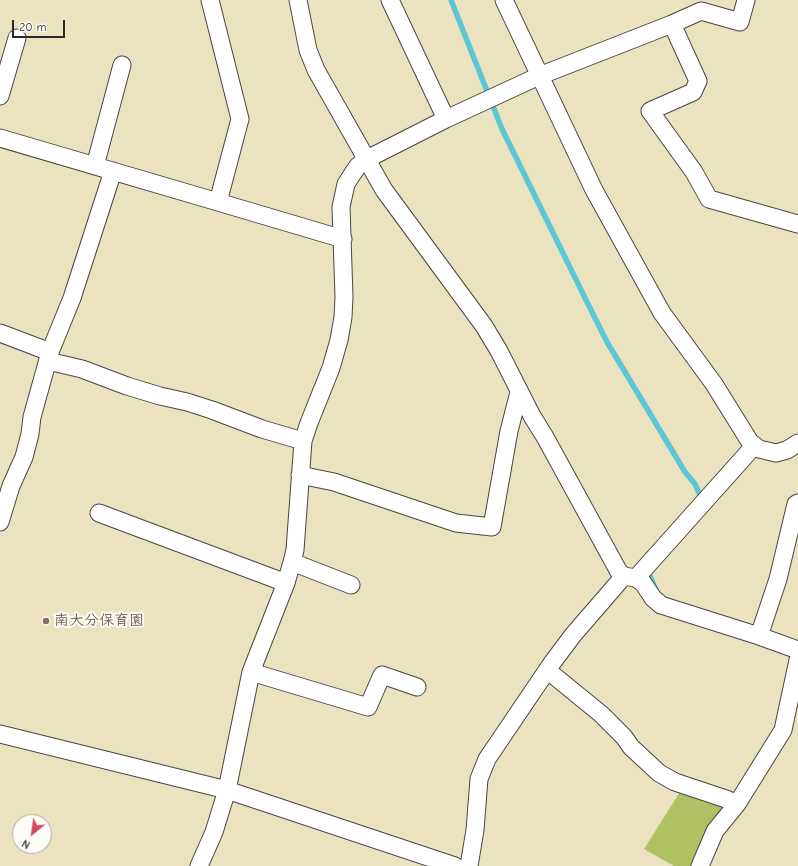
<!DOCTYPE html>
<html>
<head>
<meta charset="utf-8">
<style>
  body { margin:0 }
  #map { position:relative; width:798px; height:866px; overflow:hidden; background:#ebe2c0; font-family:"Comic Neue",sans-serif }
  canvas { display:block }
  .north { position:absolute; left:12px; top:814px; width:40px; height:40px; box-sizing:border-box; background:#fdfcf7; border:1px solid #a9a8a5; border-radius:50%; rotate:210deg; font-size:11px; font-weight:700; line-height:16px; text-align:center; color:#2b2b2b }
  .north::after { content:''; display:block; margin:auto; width:14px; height:18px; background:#d1495b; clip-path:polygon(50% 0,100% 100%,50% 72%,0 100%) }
  .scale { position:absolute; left:12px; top:20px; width:53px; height:18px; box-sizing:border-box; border:2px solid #2b2b2b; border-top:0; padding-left:5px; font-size:12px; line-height:14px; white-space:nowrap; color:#2b2b2b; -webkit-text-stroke:3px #fdfcf7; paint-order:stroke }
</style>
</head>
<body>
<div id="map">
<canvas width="798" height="866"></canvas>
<div class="north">N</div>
<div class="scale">20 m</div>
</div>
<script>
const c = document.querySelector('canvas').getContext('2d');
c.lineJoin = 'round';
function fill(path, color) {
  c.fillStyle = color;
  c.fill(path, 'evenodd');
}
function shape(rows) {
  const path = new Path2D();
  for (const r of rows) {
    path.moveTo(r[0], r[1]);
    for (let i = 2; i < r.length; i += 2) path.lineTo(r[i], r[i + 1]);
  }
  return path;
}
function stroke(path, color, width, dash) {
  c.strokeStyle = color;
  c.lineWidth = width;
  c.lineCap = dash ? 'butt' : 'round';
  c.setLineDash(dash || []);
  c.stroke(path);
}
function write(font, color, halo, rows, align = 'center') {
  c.font = font + ' "Comic Neue","Klee One",sans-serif';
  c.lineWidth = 4;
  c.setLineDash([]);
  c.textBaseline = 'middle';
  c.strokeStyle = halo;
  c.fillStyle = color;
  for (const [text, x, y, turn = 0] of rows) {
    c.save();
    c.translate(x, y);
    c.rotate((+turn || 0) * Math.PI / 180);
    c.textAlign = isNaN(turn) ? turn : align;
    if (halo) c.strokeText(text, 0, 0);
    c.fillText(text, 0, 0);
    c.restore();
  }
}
const green = shape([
  [680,792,729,806,692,866,674,866,644,849]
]);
const stream = shape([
  [451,0,502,129,588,304,607,342,685,472,695,484,700,495,698,500],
  [647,569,657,592]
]);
const minor = shape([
  [210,0,240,119,218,202,343,239],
  [298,0,308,50,316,70,384,190,484,326,499,351,532,416,545,437,619,572,624,576,636,578,754,446],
  [390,0,446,119],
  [504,0,594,190,662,313,714,384,750,442,759,449,776,453,787,450,798,443],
  [672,24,698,81,693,92,650,111,694,172,709,199,798,224],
  [0,96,17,38],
  [0,138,218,202],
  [95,166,122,65],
  [0,333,50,352],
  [48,361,82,369,127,386,160,396,187,402,212,410,262,429,303,441],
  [300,475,334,482,456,523,492,527,509,431,519,392],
  [99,513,286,583],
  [0,522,11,486,24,457,30,434,32,417,50,352,72,298,113,171],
  [292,562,351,585],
  [636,578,643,583,653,598,661,605,759,636,798,650],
  [759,636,778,579,796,504,798,503],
  [547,670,601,714,624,737,631,747,659,773,675,782,726,799,737,804],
  [251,672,368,707,382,675,417,687],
  [0,734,227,790,455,866],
  [199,866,214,832,227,790,251,672,286,583,292,562,295,550,303,441,309,423,331,368,339,340,343,317,344,297,341,207,346,184,353,173,358,166,367,159,446,119,539,76,672,24,701,11,740,22,746,0],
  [469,866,475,830,479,779,487,759,552,663,573,635,624,576],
  [700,866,715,831,737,804,783,730,798,660]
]);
const markers = [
  [46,621,4,"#8d6e63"]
];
const educationNames = [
  ["南大分保育園",54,621]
];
fill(green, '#b0c164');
stroke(stream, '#5cc6d7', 5.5);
stroke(minor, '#484641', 19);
stroke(minor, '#fff', 17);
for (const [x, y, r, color] of markers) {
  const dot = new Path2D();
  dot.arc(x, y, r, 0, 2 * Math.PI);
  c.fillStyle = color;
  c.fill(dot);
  stroke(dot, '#fdfcf7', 1.5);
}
write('bold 15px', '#785e54', '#fdfcf7', educationNames, 'left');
</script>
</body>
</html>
